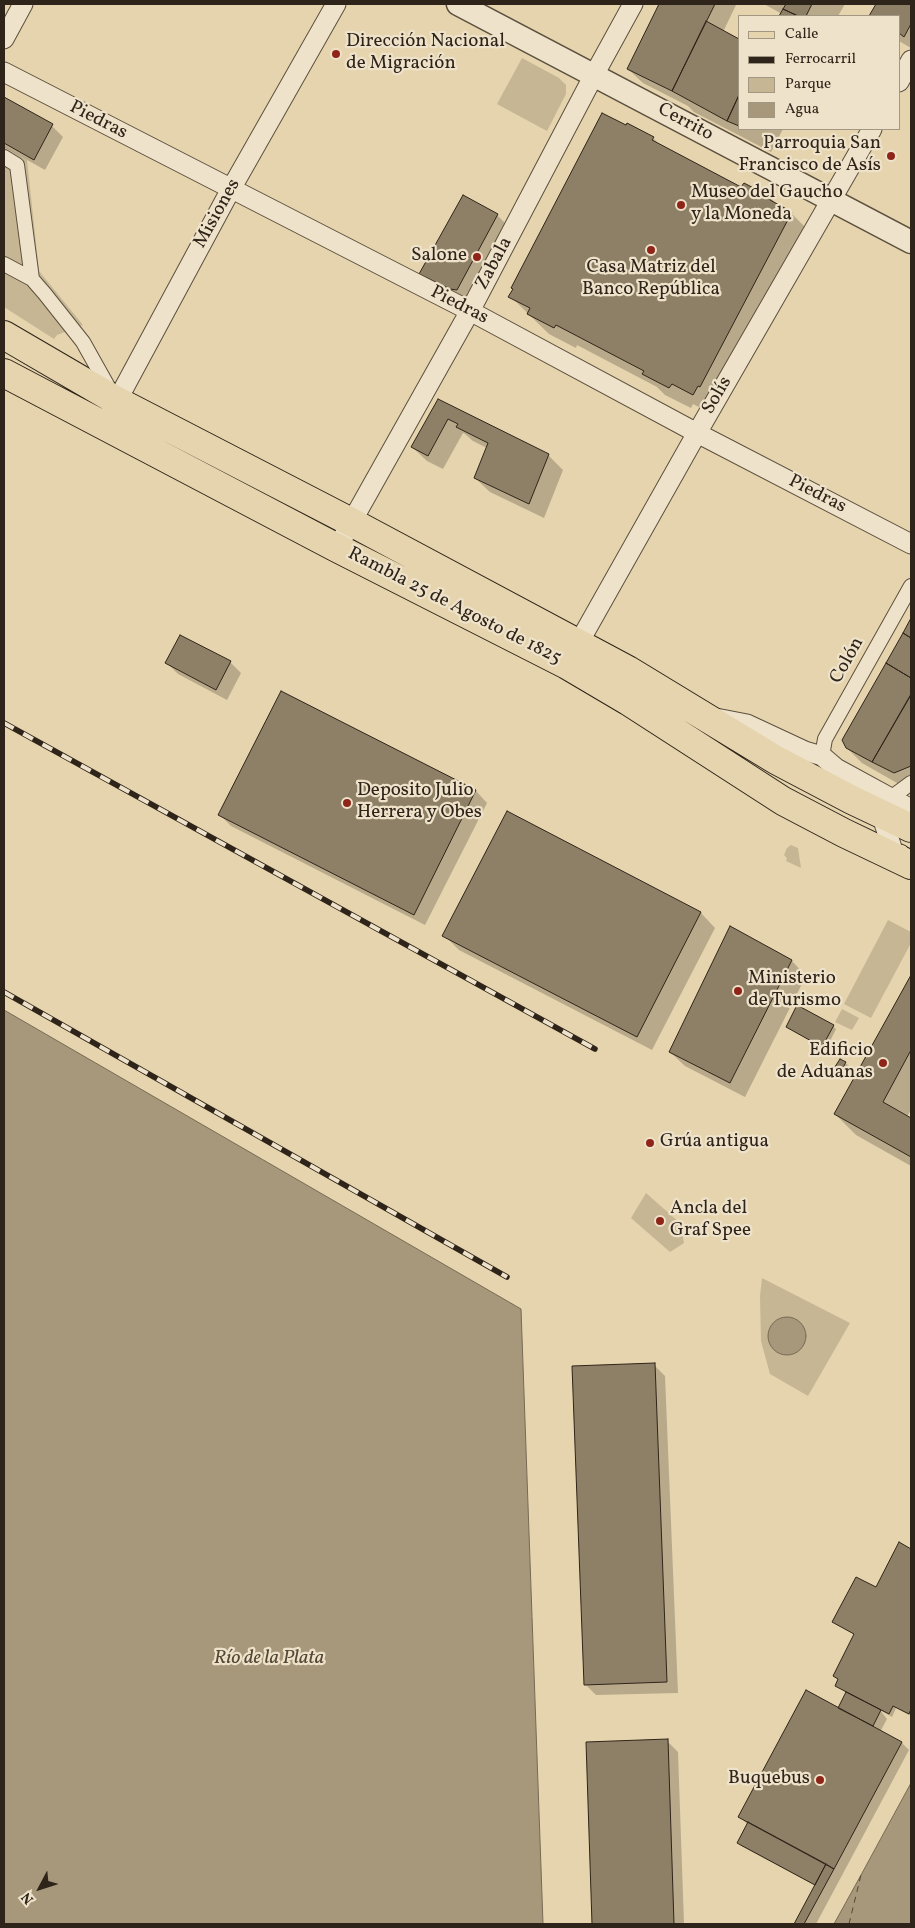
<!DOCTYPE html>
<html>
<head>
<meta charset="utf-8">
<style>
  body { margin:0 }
  #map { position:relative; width:915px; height:1928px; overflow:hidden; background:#e5d4ad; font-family:Vollkorn,serif }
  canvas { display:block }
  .frame { position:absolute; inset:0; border:5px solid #2f2419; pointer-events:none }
  .legend { position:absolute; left:738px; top:15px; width:162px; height:115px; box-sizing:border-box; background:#eee3ca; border:1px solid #a29783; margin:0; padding:6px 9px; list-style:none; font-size:15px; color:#2f2419 }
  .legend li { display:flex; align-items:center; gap:10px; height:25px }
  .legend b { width:25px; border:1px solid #a29783 }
  .north { position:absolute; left:15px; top:1863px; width:50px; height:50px; -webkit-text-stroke:4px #eee3ca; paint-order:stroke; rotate:230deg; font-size:14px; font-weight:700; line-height:20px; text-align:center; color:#2f2419 }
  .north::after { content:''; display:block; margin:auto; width:18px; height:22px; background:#2f2419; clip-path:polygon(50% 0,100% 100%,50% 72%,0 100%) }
</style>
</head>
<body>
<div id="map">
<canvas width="915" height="1928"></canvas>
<div class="frame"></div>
<ul class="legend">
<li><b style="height:6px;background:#e5d4ad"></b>Calle</li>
<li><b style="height:6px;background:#2f2419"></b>Ferrocarril</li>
<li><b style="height:14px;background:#c6b694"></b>Parque</li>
<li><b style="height:14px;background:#a7987b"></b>Agua</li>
</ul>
<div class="north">N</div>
</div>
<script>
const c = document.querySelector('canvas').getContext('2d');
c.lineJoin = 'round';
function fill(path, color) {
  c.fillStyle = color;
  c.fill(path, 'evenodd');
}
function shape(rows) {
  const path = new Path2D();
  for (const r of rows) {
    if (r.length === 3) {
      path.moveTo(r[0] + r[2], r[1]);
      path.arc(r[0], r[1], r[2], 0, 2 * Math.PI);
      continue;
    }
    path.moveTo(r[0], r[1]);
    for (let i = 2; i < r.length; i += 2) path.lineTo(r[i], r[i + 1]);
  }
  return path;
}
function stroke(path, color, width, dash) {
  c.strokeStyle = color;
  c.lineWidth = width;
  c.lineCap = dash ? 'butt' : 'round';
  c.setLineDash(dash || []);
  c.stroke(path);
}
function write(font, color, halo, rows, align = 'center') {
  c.font = font + ' Vollkorn,serif';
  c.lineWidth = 4.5;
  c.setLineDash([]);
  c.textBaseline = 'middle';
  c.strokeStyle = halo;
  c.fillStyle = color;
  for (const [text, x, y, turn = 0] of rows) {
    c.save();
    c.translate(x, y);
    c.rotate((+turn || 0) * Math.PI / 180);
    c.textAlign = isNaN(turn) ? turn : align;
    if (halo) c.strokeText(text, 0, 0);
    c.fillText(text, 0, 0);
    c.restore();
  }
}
const green = shape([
  [522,58,559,78,566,85,566,94,547,131,497,104],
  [4,146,27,160,39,271,83,325,57,335,54,339,4,307],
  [791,845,798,848,801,868,786,861,787,858,784,855,787,848],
  [888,920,911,932,911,943,871,1018,844,1004],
  [842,1009,859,1018,852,1030,835,1022],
  [646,1193,680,1223,684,1243,670,1252,631,1218],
  [762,1278,850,1323,808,1396,770,1374,761,1341,760,1296]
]);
const water = shape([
  [4,1010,521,1309,543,1924,4,1924,4,1010],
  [787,1336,19],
  [911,1783,911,1924,834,1924,861,1875,911,1783]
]);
const shadow = shape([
  [660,4,736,5,723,32,739,40,739,129,783,129,771,152,694,112,688,106,643,83,628,69],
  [764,4,845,4,838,16,781,16,782,14],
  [878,4,911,4,911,48,899,41,899,16,871,16],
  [4,99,52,126,63,137,45,170,4,147],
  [653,138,662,147,742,189,744,184,771,198,779,207,791,213,812,234,714,415,693,404,691,408,665,395,657,387,577,345,576,348,549,334,510,296],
  [497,215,508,226,468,300,432,285,421,273],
  [438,401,548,455,563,470,544,518,490,492,475,478,487,448,473,441,465,434,463,433,443,469,427,461,412,447],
  [911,621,911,791,862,763,847,748,887,664],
  [230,662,241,673,227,700,178,674,167,663],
  [282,692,476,791,487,803,425,925,231,826,220,815],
  [507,813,701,913,715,928,652,1050,459,950,444,935],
  [731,928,792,961,806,976,745,1097,685,1066,670,1052],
  [911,978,911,1110,907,1117,911,1119,911,1166,856,1135,835,1114],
  [833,1026,836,1029,826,1049,787,1027],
  [845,1063,849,1066,841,1079,833,1073],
  [654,1365,665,1376,678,1693,596,1695,585,1684],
  [899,1544,911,1550,911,1716,896,1708,892,1717,880,1710,887,1719,880,1732,902,1743,909,1750,816,1924,796,1924,816,1886,741,1846,738,1842,748,1825,740,1817,839,1709,847,1693,836,1686,839,1680,834,1676,855,1635,834,1622,876,1588],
  [667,1741,678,1752,684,1924,594,1924,587,1743]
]);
const ferry = shape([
  [849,1924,861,1875]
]);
const building = shape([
  [659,4,715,4,672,91,627,69,659,4],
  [786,4,812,4,806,16,798,16,783,9,786,4],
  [876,4,911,4,911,24,904,37,899,33,899,16,869,16,876,4],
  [783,9,798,16,779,16,783,9],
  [706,21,739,39,739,95,727,121,672,91,706,21],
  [739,95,739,126,727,121,739,95],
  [4,97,53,124,34,160,4,143,4,97],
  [602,113,626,125,627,123,654,137,652,140,741,187,744,183,771,197,770,200,792,212,700,387,698,386,693,395,672,384,669,388,642,374,644,371,556,325,554,328,527,314,530,308,508,297,513,289,511,288,602,113],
  [463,195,498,214,457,290,450,289,419,274,463,195],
  [438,399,549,454,529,504,474,478,488,443,456,427,458,424,448,419,428,456,411,447,438,399],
  [911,618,911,638,903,633,911,618],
  [903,633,911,638,911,678,886,663,903,633],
  [180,635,231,661,216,690,165,663,180,635],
  [886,663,911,678,911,695,872,762,846,748,842,740,886,663],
  [281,691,476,790,414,915,218,815,281,691],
  [911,694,911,766,894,773,872,762,911,694],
  [507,811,701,912,637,1037,442,936,507,811],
  [730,926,792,960,730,1083,669,1052,730,926],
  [911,975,911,1050,883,1102,911,1118,911,1157,834,1114,911,975],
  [797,1005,834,1025,822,1047,786,1027,797,1005],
  [840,1059,846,1062,838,1077,831,1073,840,1059],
  [655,1363,667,1682,584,1685,572,1366,655,1363],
  [899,1542,911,1549,911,1709,909,1714,893,1706,889,1714,835,1686,838,1679,833,1676,854,1634,832,1622,856,1577,876,1587,899,1542],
  [806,1690,902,1742,834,1869,738,1817,806,1690],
  [846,1692,881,1710,873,1726,838,1708,846,1692],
  [668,1739,674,1924,592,1924,586,1742,668,1739],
  [748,1822,826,1864,815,1885,737,1843,748,1822],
  [826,1864,834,1869,804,1924,794,1924,826,1864]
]);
const pedestrian = shape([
  [4,157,17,165,32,279],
  [4,264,32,279,45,294,83,342,111,392],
  [822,756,825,739,911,586],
  [892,797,911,783]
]);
const minor = shape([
  [4,39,23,4],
  [4,72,470,311,697,433,911,544],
  [899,82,911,60],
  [111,412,231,189,336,4],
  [337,548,470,311,594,75,633,4],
  [573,653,697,433,872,129],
  [716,718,747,724,805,751,822,756,836,768,911,809],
  [881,814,895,857,900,854]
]);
const tertiary = shape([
  [458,4,911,242]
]);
const primary = shape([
  [4,335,117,401,351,522,628,670,776,760,852,800,911,828],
  [4,373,337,548,567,665,628,701,783,801,844,833,911,865]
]);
const rail = shape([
  [4,723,595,1049],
  [4,992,507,1277]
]);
const markers = [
  [336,54,5,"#8f2418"],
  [891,156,5,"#8f2418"],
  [681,205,5,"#8f2418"],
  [651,250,5,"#8f2418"],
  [477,257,5,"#8f2418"],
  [347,803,5,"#8f2418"],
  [738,991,5,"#8f2418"],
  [883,1063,5,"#8f2418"],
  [650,1143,5,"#8f2418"],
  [660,1221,5,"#8f2418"],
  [820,1780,5,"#8f2418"]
];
const poiNames = [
  ["Dirección Nacional",346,43],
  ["de Migración",346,65],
  ["Parroquia San",881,145,"right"],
  ["Francisco de Asís",881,167,"right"],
  ["Museo del Gaucho",691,194],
  ["y la Moneda",691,216],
  ["Salone",467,257,"right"],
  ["Casa Matriz del",651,269,"center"],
  ["Banco República",651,291,"center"],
  ["Deposito Julio",357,792],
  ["Herrera y Obes",357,814],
  ["Ministerio",748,980],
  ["de Turismo",748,1002],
  ["Edificio",873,1052,"right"],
  ["de Aduanas",873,1074,"right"],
  ["Grúa antigua",660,1143],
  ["Ancla del",670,1210],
  ["Graf Spee",670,1232],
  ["Buquebus",810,1780,"right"]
];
const streetNames = [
  ["Piedras",98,121,27],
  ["Cerrito",685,123,28],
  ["Misiones",218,214,-61],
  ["Zabala",495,264,-62],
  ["Piedras",459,306,27],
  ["Solís",718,396,-60],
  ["Piedras",817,495,27],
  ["Rambla 25 de Agosto de 1825",454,607,27],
  ["Colón",848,661,-61]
];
const waterNames = [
  ["Río de la Plata",269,1659]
];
fill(green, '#c6b694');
fill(water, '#a7987b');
stroke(water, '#776a54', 1);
fill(shadow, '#0003');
stroke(ferry, '#534736', 1, [6, 5]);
fill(building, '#8e8066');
stroke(building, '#2f2419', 1);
stroke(pedestrian, '#5c503e', 16);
stroke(minor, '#5c503e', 21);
stroke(tertiary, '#5c503e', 25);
stroke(primary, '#2f2419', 30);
stroke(pedestrian, '#eee3ca', 14);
stroke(minor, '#eee3ca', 19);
stroke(tertiary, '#eee3ca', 22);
stroke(primary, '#e5d4ad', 28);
stroke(rail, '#2f2419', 5.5);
stroke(rail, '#eee3ca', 4, [11]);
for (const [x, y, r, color] of markers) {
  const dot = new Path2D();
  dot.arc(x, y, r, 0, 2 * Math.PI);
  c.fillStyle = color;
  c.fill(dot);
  stroke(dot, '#eee3ca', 2);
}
write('19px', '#2f2419', '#eee3ca', poiNames, 'left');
write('19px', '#2f2419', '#eee3ca', streetNames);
write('italic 20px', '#534736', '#eee3ca', waterNames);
</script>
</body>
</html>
